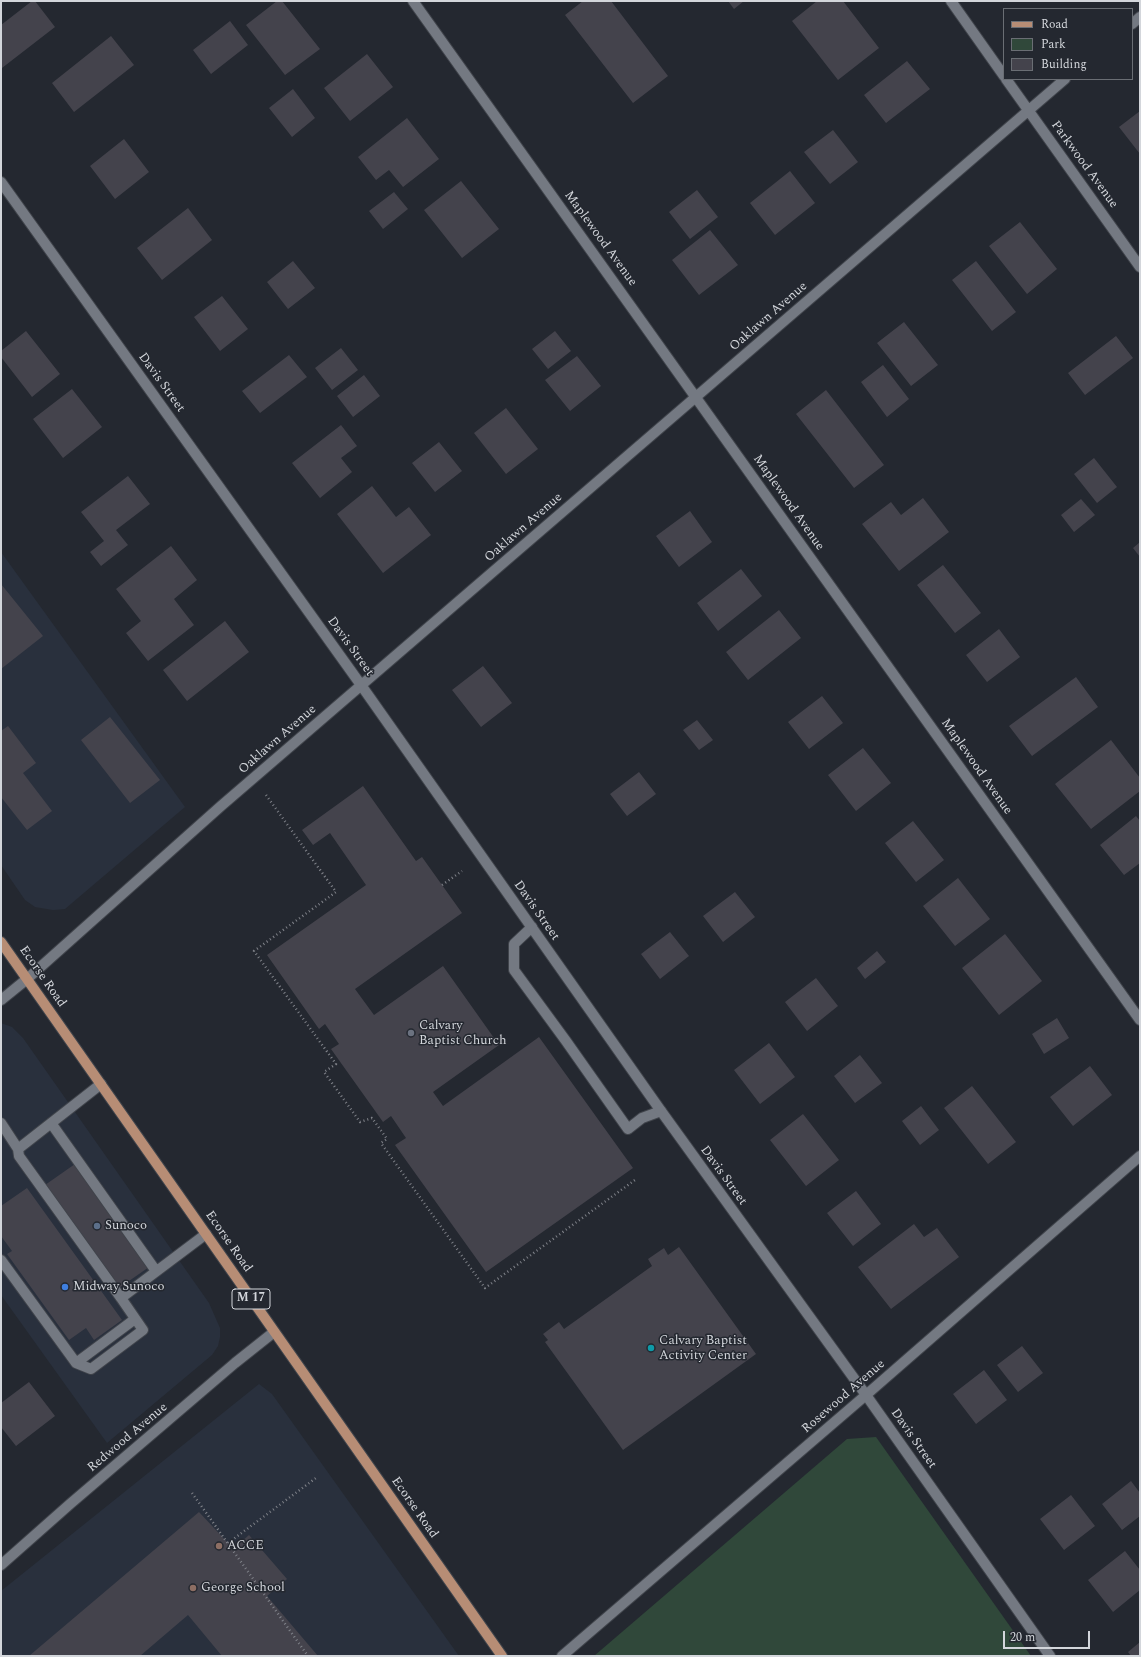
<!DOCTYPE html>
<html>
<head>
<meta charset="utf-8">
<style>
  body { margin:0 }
  #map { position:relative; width:1141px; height:1657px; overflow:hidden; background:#242830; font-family:Spectral,serif }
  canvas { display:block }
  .frame { position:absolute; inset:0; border:2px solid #d3d6db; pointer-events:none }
  .legend { position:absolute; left:1003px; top:8px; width:130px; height:72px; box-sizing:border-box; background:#242830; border:1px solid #6a6e74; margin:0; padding:5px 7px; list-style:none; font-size:12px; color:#d3d6db }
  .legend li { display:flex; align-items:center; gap:8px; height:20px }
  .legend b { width:20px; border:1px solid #6a6e74 }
  .scale { position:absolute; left:1003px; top:1631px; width:87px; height:18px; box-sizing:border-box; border:2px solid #d3d6db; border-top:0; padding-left:5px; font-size:12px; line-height:14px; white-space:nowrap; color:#d3d6db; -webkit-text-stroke:3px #242830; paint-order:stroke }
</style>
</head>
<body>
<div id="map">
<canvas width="1141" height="1657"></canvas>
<div class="frame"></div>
<ul class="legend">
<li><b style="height:5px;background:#b78d75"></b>Road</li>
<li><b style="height:11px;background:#30483a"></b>Park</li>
<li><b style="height:11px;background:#44434c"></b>Building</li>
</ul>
<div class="scale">20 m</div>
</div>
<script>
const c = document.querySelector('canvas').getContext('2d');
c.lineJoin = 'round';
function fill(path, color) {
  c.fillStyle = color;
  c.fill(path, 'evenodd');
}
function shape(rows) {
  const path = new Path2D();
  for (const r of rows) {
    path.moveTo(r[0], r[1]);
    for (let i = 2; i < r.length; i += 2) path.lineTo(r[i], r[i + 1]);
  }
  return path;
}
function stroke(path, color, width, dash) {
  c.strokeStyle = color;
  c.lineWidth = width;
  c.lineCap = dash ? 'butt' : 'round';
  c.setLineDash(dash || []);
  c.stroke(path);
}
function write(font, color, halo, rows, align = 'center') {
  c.font = font + ' Spectral,serif';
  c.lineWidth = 3;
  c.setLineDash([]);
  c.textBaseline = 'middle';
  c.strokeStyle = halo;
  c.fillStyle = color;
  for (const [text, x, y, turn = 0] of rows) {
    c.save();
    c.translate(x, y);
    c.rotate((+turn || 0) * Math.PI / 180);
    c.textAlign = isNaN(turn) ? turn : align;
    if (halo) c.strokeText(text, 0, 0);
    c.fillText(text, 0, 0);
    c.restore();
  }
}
const built = shape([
  [1,552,185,807,65,909,53,910,35,907,25,900,1,865],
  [1,1023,12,1027,23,1038,209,1303,220,1328,220,1337,218,1346,212,1355,107,1443,1,1295],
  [259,1384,272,1394,459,1656,1,1656,1,1591]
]);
const green = shape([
  [876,1437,1031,1656,594,1656,847,1439]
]);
const building = shape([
  [32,1,35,1,55,27,2,68,1,25],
  [277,1,282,1,320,49,285,75,246,25],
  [583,1,611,1,668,76,633,103,565,15],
  [728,1,744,1,734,9],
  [817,1,843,1,879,48,838,80,792,21],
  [230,21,248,45,211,74,193,50],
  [111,36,134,65,74,112,52,83],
  [367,54,393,87,350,121,324,88],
  [907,61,930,89,886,123,864,95],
  [293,89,315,118,292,137,269,108],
  [1140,111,1140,154,1119,127],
  [407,118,439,159,403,187,389,170,376,180,358,157],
  [833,130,858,162,830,184,804,152],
  [124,139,149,172,115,199,90,166],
  [790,171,815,203,775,235,750,203],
  [461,181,499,229,462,258,424,210],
  [697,190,718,217,690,239,669,212],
  [394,192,408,209,383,229,369,211],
  [188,208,212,240,162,280,137,248],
  [1020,222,1057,269,1027,294,989,246],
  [710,230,738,265,699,295,672,260],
  [293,261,315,288,288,309,267,282],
  [976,261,1016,312,992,331,952,280],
  [222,296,248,329,220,351,194,317],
  [904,322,938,365,911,386,877,343],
  [26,331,60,374,32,397,1,357,1,351],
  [555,331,571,351,548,369,532,349],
  [1116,336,1133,358,1085,395,1068,373],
  [341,348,358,370,332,390,315,368],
  [289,355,307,377,260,413,242,391],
  [577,356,601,386,570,411,545,380],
  [883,365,909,399,887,417,861,382],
  [364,375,380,396,353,417,337,396],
  [72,389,102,427,63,458,33,419],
  [826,390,884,465,854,488,796,414],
  [506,408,538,449,506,474,474,433],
  [341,425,357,446,341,458,352,472,320,498,292,463],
  [439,442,462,471,435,492,412,463],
  [1094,458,1117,487,1097,503,1074,474],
  [128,476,150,504,116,530,128,545,101,566,90,552,104,541,81,512],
  [372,486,396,517,409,507,431,535,383,573,337,514],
  [923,498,949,532,899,571,862,524,891,502,901,515],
  [1081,499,1095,515,1074,532,1061,515],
  [690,511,712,542,679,567,656,536],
  [1140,542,1140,557,1133,548],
  [171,546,197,580,174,599,194,625,148,661,126,633,141,621,116,589],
  [943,565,981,613,955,633,917,585],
  [741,569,762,596,718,631,697,603],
  [1,584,43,636,1,669],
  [779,610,801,638,748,680,726,652],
  [225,621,249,652,187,701,163,670],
  [999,629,1020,657,987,682,966,655],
  [483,666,512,703,481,727,452,690],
  [1076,677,1098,707,1032,756,1009,726],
  [822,696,843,723,809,749,788,722],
  [110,717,160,780,130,803,81,740],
  [697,720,713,740,699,750,683,730],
  [8,726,36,763,23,773,52,811,27,830,1,797,1,731],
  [1111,740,1140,778,1140,791,1091,829,1055,784],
  [863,748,891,783,856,811,828,775],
  [639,772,656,794,627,816,610,794],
  [363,786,416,861,422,857,462,913,355,989,374,1015,443,966,499,1045,433,1092,443,1106,539,1037,633,1168,486,1272,395,1145,406,1138,391,1116,383,1122,331,1049,339,1044,325,1024,319,1029,267,955,366,885,330,833,313,845,302,830],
  [1136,816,1140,821,1140,863,1124,875,1100,845],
  [913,821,944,860,916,882,885,843],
  [958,878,990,919,955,946,923,906],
  [735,892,755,917,723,942,703,916],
  [670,932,689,956,660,979,641,954],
  [1005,934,1042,981,999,1015,962,968],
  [877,951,886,962,865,979,857,968],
  [816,978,838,1006,807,1031,785,1002],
  [1057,1018,1069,1038,1044,1054,1032,1034],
  [769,1043,795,1077,760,1104,734,1070],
  [860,1055,882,1083,855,1103,834,1076],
  [1090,1066,1112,1095,1073,1126,1050,1097],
  [972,1086,1016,1142,988,1164,944,1108],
  [921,1106,939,1130,920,1145,902,1121],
  [803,1114,839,1160,806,1186,770,1140],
  [75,1164,149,1267,119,1288,45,1185],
  [27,1188,122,1320,94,1340,86,1328,69,1340,7,1254,12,1251,1,1236,1,1206],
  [856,1191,881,1224,853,1246,827,1213],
  [914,1224,924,1237,937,1228,959,1257,891,1309,858,1267],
  [679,1247,756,1354,623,1450,545,1342,548,1340,543,1334,559,1322,564,1329,652,1266,648,1259,664,1248,668,1255],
  [1022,1346,1043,1373,1018,1392,997,1365],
  [984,1370,1007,1400,976,1424,953,1394],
  [29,1382,55,1416,16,1446,1,1427,1,1403],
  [1131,1481,1140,1493,1140,1516,1122,1530,1102,1504],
  [1071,1495,1095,1526,1064,1550,1040,1519],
  [199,1512,228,1543,232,1550,249,1535,287,1579,267,1596,318,1656,222,1656,188,1615,140,1656,29,1656],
  [1125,1551,1140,1570,1140,1590,1113,1612,1088,1580],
  [1140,1642,1140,1656,1131,1656,1128,1652]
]);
const path = shape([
  [266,795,336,892,254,951,336,1064,324,1072,360,1122,372,1118,387,1139,381,1143,485,1288,635,1180],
  [442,885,462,871],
  [192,1493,308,1656],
  [228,1543,316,1478]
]);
const service = shape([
  [532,927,514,944,514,970,566,1041,628,1129,642,1118,661,1111],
  [1,1123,18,1149,19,1156,121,1298,206,1234],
  [51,1123,156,1271],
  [18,1149,101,1084],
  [1,1260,76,1363,91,1369,143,1330,121,1298],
  [76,1363,135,1319]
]);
const minor = shape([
  [413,1,1140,1020],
  [951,1,1004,76],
  [1132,24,1140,17],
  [1006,79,1140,267],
  [1,182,361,685,661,1111,866,1395,1050,1656],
  [1,1000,27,979,221,806,1065,79],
  [1,1565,70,1504,235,1363,274,1332],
  [562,1656,866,1395,1140,1156]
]);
const primary = shape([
  [1,942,502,1656]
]);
const markers = [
  [411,1033,4,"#6b7280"],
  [97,1226,4,"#5c6f8a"],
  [65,1287,4,"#3f7fe0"],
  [651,1348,4,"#0f9aa8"],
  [219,1546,4,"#8d6e63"],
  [193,1588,4,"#8d6e63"]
];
const shields = [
  [251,1299,38]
];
const shieldNames = [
  ["M 17",251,1299]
];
const streetNames = [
  ["Parkwood Avenue",1084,165,54],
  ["Maplewood Avenue",600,239,54],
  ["Oaklawn Avenue",769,317,-41],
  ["Davis Street",161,383,54],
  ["Maplewood Avenue",788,503,55],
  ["Oaklawn Avenue",524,528,-41],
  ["Davis Street",350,647,54],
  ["Oaklawn Avenue",278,740,-41],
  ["Maplewood Avenue",976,767,55],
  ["Davis Street",536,911,55],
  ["Ecorse Road",42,977,55],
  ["Davis Street",723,1176,54],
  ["Ecorse Road",228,1242,55],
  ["Rosewood Avenue",844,1397,-41],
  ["Redwood Avenue",128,1438,-40],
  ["Davis Street",913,1439,55],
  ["Ecorse Road",414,1508,55]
];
const poiNames = [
  ["Calvary",419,1026],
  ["Baptist Church",419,1041],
  ["Sunoco",105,1226],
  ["Midway Sunoco",73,1287],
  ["Calvary Baptist",659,1341],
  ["Activity Center",659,1356],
  ["ACCE",227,1546],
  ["George School",201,1588]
];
fill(built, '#29303d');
fill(green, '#30483a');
fill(building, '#44434c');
stroke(service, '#40444b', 12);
stroke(minor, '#40444b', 12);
stroke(primary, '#40444b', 12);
stroke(path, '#80838a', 2.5, [1, 3]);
stroke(service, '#747982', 10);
stroke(minor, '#747982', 10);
stroke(primary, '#b78d75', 10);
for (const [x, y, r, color] of markers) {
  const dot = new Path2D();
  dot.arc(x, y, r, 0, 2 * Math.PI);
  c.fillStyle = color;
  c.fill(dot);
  stroke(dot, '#242830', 1.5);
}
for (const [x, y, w] of shields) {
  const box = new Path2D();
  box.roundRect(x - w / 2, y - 10, w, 20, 3);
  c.fillStyle = '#242830';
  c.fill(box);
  stroke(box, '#d3d6db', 1);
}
write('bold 12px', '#d3d6db', null, shieldNames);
write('13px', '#d3d6db', '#242830', streetNames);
write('13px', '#d3d6db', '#242830', poiNames, 'left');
</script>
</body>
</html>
